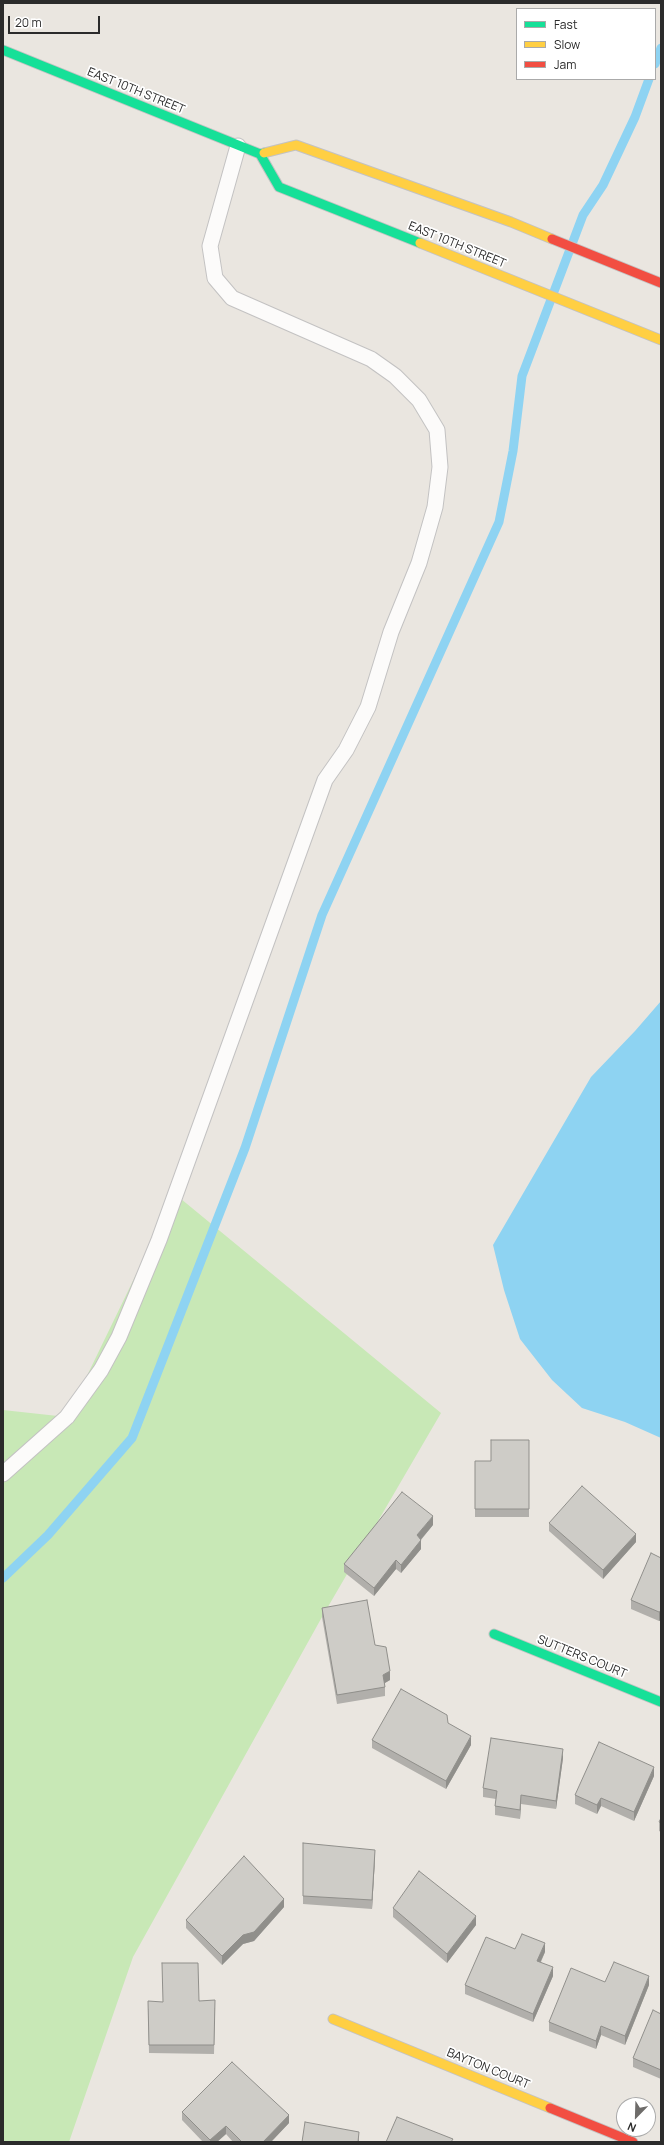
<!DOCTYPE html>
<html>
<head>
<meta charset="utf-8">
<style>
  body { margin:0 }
  #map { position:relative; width:664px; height:2145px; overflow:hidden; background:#eae6e0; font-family:Manrope,sans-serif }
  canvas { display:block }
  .frame { position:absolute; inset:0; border:4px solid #2b2b2b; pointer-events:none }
  .legend { position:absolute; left:516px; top:8px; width:140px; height:72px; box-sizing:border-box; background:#fff; border:1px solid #aaa; margin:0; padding:5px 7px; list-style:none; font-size:12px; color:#2b2b2b }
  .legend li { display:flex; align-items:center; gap:8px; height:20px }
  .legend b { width:20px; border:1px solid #aaa }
  .north { position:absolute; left:616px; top:2097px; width:40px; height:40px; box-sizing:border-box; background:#fff; border:1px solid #aaa; border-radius:50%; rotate:203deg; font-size:11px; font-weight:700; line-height:16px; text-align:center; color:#2b2b2b }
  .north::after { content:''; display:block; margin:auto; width:14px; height:18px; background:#6e6c6a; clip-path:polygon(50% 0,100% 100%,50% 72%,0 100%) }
  .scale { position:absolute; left:8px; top:16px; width:92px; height:18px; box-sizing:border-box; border:2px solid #2b2b2b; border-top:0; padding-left:5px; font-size:12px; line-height:14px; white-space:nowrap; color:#2b2b2b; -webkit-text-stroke:3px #fff; paint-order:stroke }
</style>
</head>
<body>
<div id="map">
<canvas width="664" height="2145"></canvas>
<div class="frame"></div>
<ul class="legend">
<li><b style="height:5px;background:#16e098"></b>Fast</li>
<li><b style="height:5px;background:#ffcf43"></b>Slow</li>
<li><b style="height:5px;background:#f24e42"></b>Jam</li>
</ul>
<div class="north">N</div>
<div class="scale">20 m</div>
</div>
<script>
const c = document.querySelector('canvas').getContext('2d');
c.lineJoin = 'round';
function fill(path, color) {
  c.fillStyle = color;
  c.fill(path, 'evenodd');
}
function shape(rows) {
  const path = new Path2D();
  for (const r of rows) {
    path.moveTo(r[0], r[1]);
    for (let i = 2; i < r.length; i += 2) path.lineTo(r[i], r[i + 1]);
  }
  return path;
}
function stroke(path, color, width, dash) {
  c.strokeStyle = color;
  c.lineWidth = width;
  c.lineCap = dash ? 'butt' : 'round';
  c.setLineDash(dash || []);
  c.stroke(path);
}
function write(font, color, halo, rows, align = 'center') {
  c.font = font + ' Manrope,sans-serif';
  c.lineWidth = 3.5;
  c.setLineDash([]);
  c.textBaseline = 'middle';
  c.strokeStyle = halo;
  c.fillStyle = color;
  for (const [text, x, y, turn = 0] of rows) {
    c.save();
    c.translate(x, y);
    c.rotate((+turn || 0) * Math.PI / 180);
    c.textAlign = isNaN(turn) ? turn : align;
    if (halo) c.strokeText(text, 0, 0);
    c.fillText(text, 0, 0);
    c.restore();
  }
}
const green = shape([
  [175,1194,441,1413,322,1617,133,1957,69,2142,3,2142,3,1410,67,1417]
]);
const water = shape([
  [661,1001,661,1438,625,1422,582,1408,552,1380,520,1339,504,1290,493,1245,591,1077,635,1031]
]);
const stream = shape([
  [655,64,661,48],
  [3,1578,48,1535,132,1438,245,1148,322,915,499,522,513,451,522,376,583,215,603,185,635,117,649,79]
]);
const lane = shape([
  [3,1474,67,1417,101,1370,119,1337,159,1240,325,780,346,750,368,707,391,632,419,563,435,507,440,467,437,430,419,400,395,376,371,359,232,298,215,278,210,246,238,146]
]);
const fast = shape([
  [3,50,260,154,264,153],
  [260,154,279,187,420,243],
  [494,1634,661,1702]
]);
const slow = shape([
  [264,153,296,145,511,222,552,239],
  [420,243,661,340],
  [333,2019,550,2108]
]);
const jam = shape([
  [552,239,661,283],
  [550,2108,633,2142]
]);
const wall = shape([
  [529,1440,529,1517,475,1517,475,1461,491,1461],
  [549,1523,636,1542,603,1579,549,1531],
  [433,1525,421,1540,421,1549,401,1573,396,1569,374,1596,344,1572,344,1564],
  [661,1558,661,1620,659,1621,631,1609,631,1600],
  [322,1608,375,1645,390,1680,385,1683,385,1696,337,1704,322,1617],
  [448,1723,471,1745,446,1789,372,1748,372,1740],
  [563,1758,556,1809,521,1804,520,1819,495,1815,495,1806,496,1799,483,1797,483,1788],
  [654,1776,634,1821,601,1806,597,1814,575,1804,575,1795],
  [661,1818,661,1832,659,1831,659,1822],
  [303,1843,375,1858,372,1909,303,1904],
  [284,1907,254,1941,243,1944,222,1965,186,1928,186,1920],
  [393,1908,476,1925,447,1963,393,1917],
  [545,1952,541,1962,553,1976,533,2022,465,1994,465,1985],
  [605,1982,649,1985,625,2045,601,2035,596,2049,549,2031,549,2022],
  [199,2001,215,2008,214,2054,149,2053,148,2009,162,2002],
  [661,2014,661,2079,633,2067,633,2058],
  [182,2112,289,2123,271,2142,233,2142,226,2134,217,2142,203,2142,182,2120]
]);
const shadedWall = shape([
  [433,1516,433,1525,417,1544,417,1535],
  [636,1534,636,1542,603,1579,603,1570],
  [421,1540,421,1549,401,1573,401,1565],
  [396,1560,396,1569,374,1596,374,1588],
  [661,1611,661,1620,659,1621,659,1612],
  [390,1671,390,1680,383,1684,383,1675],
  [471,1736,471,1745,446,1789,446,1781],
  [563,1749,563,1758,556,1809,556,1801],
  [654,1767,654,1776,634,1821,634,1812],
  [521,1795,521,1804,520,1819,520,1810],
  [601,1798,601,1806,597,1814,597,1805],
  [375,1850,375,1858,372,1909,372,1900],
  [284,1899,284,1907,254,1941,243,1944,222,1965,222,1956,243,1935],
  [476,1916,476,1925,447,1963,447,1954],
  [545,1943,545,1952,537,1969,537,1961],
  [553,1967,553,1976,533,2022,533,2014],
  [649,1976,649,1985,625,2045,625,2036],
  [601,2026,601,2035,596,2049,596,2041],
  [289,2115,289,2123,271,2142,263,2142],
  [226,2126,226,2134,217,2142,210,2142,210,2140],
  [359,2132,359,2142,358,2142]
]);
const building = shape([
  [491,1440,529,1440,529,1509,475,1509,475,1461,491,1461,491,1440],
  [582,1486,636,1534,603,1570,549,1523,582,1486],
  [402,1492,433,1516,417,1535,421,1540,401,1565,396,1560,374,1588,344,1564,402,1492],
  [651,1553,661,1558,661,1611,659,1612,631,1600,651,1553],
  [367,1600,375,1645,386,1647,390,1671,383,1675,385,1687,337,1695,322,1608,367,1600],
  [401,1689,447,1715,448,1723,471,1736,446,1781,372,1740,401,1689],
  [491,1738,563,1749,556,1801,521,1795,520,1810,495,1806,497,1791,483,1788,491,1738],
  [599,1742,654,1767,634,1812,601,1798,597,1805,575,1795,599,1742],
  [661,1818,661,1823,659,1822,661,1818],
  [303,1843,375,1850,372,1900,303,1896,303,1843],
  [244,1856,284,1899,254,1932,243,1935,222,1956,186,1920,244,1856],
  [419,1871,476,1916,447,1954,393,1908,419,1871],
  [522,1934,545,1943,537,1961,553,1967,533,2014,465,1985,486,1937,515,1949,522,1934],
  [614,1962,649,1976,625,2036,601,2026,596,2041,549,2022,571,1968,605,1982,614,1962],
  [162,1963,198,1963,199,2001,215,2000,214,2045,149,2045,148,2001,163,2002,162,1963],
  [653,2010,661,2014,661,2070,633,2058,653,2010],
  [232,2062,289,2115,263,2142,242,2142,226,2126,210,2140,182,2112,232,2062],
  [397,2117,453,2139,451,2142,386,2142,397,2117],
  [305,2122,359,2132,358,2142,302,2142,305,2122]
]);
const streetNames = [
  ["EAST 10TH STREET",136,91,22],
  ["EAST 10TH STREET",457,245,22],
  ["SUTTERS COURT",582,1657,22],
  ["BAYTON COURT",488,2069,22]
];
fill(green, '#c8e8b6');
fill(water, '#8ed3f2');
stroke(stream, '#8ed3f2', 9);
stroke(lane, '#c3c2c2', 17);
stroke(fast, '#c3c2c2', 11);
stroke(slow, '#c3c2c2', 11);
stroke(jam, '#c3c2c2', 11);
stroke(lane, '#fcfbfa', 15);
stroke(fast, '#16e098', 9);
stroke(slow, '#ffcf43', 9);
stroke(jam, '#f24e42', 9);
fill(wall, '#b1afab');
fill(shadedWall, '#908f8b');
fill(building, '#ceccc7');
stroke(building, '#908f8b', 1);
write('12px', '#2b2b2b', '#fff', streetNames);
</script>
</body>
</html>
